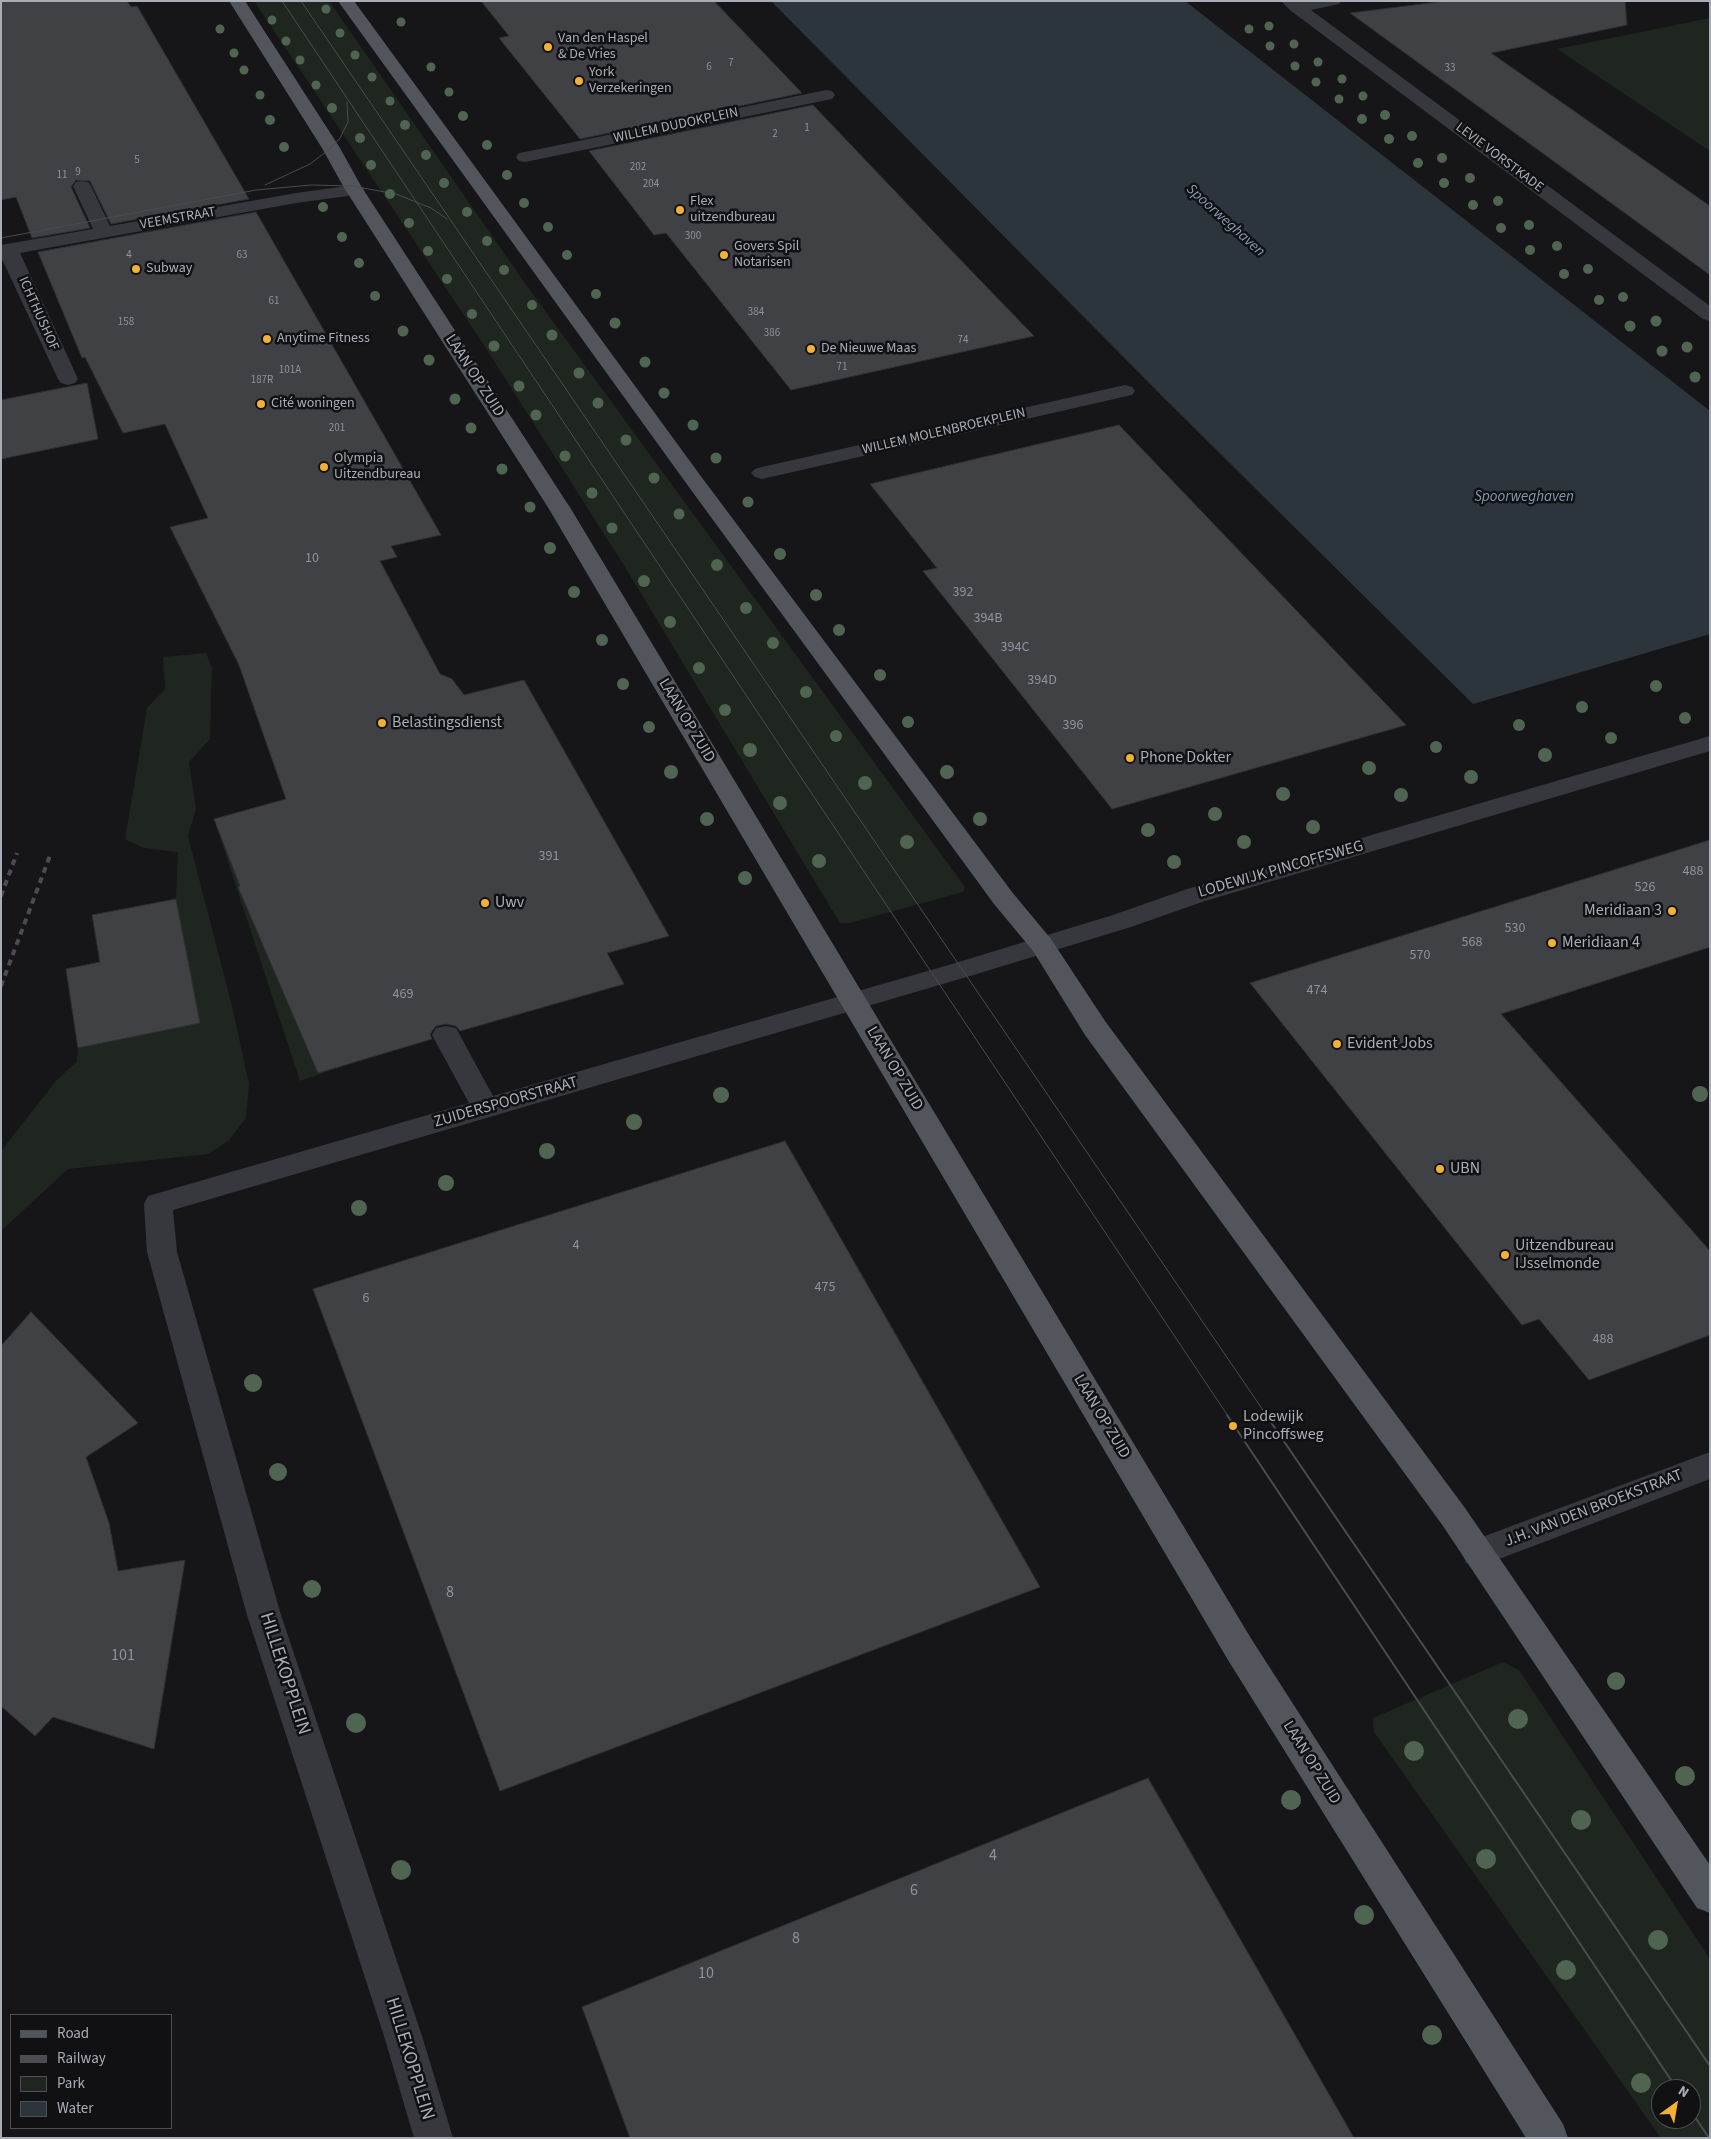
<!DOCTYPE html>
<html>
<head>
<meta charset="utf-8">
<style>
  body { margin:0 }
  #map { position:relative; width:1711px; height:2139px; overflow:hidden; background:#161618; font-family:"Source Sans 3",sans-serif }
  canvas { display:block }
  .frame { position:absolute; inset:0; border:2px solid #a8adb8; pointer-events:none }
  .legend { position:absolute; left:10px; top:2014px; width:162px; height:115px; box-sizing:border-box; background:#111113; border:1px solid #4d4f55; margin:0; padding:6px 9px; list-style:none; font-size:15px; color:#a8adb8 }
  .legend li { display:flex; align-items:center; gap:10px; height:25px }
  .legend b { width:25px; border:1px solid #4d4f55 }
  .north { position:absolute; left:1651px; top:2079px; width:50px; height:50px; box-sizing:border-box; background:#111113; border:1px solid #4d4f55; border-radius:50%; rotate:32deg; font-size:14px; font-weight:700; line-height:20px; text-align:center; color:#a8adb8 }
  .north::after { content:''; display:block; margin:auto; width:18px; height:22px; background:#f2b134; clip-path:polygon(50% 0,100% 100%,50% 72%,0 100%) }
</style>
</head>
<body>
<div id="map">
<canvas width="1711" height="2139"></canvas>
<div class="frame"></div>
<ul class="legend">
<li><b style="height:6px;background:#53555c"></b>Road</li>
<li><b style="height:6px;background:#4a4c52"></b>Railway</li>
<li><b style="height:14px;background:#1e261f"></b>Park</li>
<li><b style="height:14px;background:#2c353c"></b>Water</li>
</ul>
<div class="north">N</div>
</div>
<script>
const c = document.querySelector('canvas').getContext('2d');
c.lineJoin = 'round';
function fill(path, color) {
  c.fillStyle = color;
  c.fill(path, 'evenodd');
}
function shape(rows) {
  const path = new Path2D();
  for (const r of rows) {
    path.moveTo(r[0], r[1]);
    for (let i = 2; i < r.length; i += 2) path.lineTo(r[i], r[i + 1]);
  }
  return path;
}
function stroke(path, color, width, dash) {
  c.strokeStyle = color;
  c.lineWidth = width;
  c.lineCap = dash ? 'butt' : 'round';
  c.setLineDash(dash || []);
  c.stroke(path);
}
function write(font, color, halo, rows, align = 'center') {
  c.font = font + ' "Source Sans 3",sans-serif';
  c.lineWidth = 5;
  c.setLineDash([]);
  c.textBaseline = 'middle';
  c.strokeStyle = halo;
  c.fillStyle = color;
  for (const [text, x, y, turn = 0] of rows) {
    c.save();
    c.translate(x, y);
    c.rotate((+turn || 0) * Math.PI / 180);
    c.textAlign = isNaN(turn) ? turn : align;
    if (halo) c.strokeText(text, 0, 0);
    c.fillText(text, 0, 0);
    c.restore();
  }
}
const green = shape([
  [254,1,329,1,522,279,965,887,963,892,850,923,840,923,625,567,480,339],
  [1710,18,1710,151,1557,49],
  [206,653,212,668,210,739,189,762,196,809,188,836,232,1006,249,1084,246,1118,229,1140,209,1154,68,1169,1,1231,1,1151,56,1081,77,1061,78,1048,200,1023,176,899,178,852,144,848,125,839,147,708,165,689,163,657],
  [257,807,356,1062,300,1081,214,819],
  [1503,1662,1519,1670,1710,1959,1710,2138,1661,2138,1374,1732,1373,1718],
  [1661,2089,1691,2089,1691,2119,1661,2119]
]);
const water = shape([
  [771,1,1185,1,1710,411,1710,634,1473,704,1164,398]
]);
const building = shape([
  [1,1,127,1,131,7,137,6,249,199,111,224,90,181,76,180,71,187,90,228,32,238,16,197,1,200,1,1],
  [481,1,714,1,802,93,580,139,499,38,509,36,481,1],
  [1446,1,1625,1,1627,25,1491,53,1710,206,1710,275,1350,13,1446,1],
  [813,105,951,250,1034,336,791,390,666,233,654,235,589,151,813,105],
  [256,212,441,535,391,546,397,557,380,561,440,674,452,679,464,695,524,680,669,936,607,953,624,984,460,1031,456,1026,446,1024,436,1026,430,1034,432,1039,318,1073,238,887,240,886,214,819,286,799,239,665,170,527,208,518,165,424,123,433,85,357,82,358,38,252,256,212],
  [87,383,98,439,1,459,1,400,87,383],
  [1119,425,1359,676,1406,725,1112,809,923,571,937,568,870,484,1119,425],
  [1710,840,1710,947,1501,1014,1710,1251,1710,1335,1589,1380,1539,1319,1522,1325,1250,983,1710,840],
  [176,899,200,1023,78,1048,66,969,100,962,92,915,176,899],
  [785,1141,1040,1587,500,1791,313,1289,785,1141],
  [31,1312,138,1423,86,1457,109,1523,118,1571,185,1560,154,1749,53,1717,35,1736,1,1706,1,1346,31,1312],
  [1148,1778,1354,2138,630,2138,582,2007,1148,1778]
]);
const minor = shape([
  [1281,1,1341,1,1339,4,1311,10,1710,306,1710,321,1703,319,1291,11,1281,1],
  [826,90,832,91,835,95,832,99,525,162,519,161,516,157,519,153,525,152,826,90],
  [82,181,88,182,91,186,110,226,296,193,355,185,361,186,364,190,361,194,355,195,296,203,20,253,78,379,75,383,68,385,61,383,58,379,1,257,1,245,93,229,73,186,76,182,82,181],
  [1125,385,1132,387,1135,391,1132,395,762,479,755,477,751,473,755,469,762,467,1125,385],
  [1710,736,1710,751,1205,901,1131,927,970,976,173,1210,177,1252,281,1615,422,2036,453,2138,414,2138,384,2036,247,1615,147,1252,144,1204,148,1196,469,1103,432,1035,436,1028,446,1026,456,1028,493,1096,952,964,1113,915,1187,889,1710,736],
  [1710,1452,1710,1479,1478,1567,1466,1563,1462,1553,1466,1543,1710,1452]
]);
const major = shape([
  [229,1,245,1,340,148,361,186,571,509,1252,1640,1563,2124,1568,2138,1526,2138,1228,1660,549,509,343,186,322,148,229,1],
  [338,1,354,1,700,475,1012,892,1051,939,1105,1021,1465,1508,1710,1865,1710,1913,1697,1908,1443,1526,1085,1035,1033,951,994,904,686,483,338,1]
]);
const tramFar1 = shape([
  [282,1,1228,1416],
  [301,1,1267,1416],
  [265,185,310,164,331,148,340,138,348,122,347,102],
  [1,238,256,190,311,185,352,186,396,194,431,208,447,219]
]);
const tram = shape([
  [1227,1415,1677,2089],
  [1266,1415,1710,2066],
  [1691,2111,1709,2138]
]);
const rail = shape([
  [1,896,17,853],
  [1,986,51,853]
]);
const trees = [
  [326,9,4.5],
  [272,20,4.5],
  [401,22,4.5],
  [1269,26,4.5],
  [220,29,4.5],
  [1249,29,4.5],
  [340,33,4.5],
  [286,41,4.5],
  [1294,44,4.5],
  [1270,46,4.5],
  [234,53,4.5],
  [355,55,4.5],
  [300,60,4.5],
  [1318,62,4.5],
  [1295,66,4.5],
  [431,67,4.5],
  [244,70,4.5],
  [372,77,4.5],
  [1342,79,4.5],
  [1316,82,4.5],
  [316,85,4.5],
  [449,92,4.5],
  [260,95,4.5],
  [1363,96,4.5],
  [1339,99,4.5],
  [390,101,4.5],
  [332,108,5],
  [1385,115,5],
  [463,116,5],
  [1362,119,5],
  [270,120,5],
  [405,125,5],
  [1412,136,5],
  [360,138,5],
  [1389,139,5],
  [487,145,5],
  [284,147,5],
  [426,155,5],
  [1442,158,5],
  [1418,163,5],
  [371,165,5],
  [507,175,5],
  [1470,178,5],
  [444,183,5],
  [1444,183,5],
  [390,194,5],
  [1498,201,5],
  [524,203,5],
  [1473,205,5],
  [323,207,5],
  [467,212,5],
  [409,223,5],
  [1529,225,5],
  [548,227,5],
  [1501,228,5],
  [342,237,5],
  [487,241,5],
  [1557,246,5],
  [1530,250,5],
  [428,251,5],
  [567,255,5],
  [359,263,5],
  [1588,269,5],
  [504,270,5],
  [1564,274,5],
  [447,279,5],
  [596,294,5],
  [375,296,5],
  [1623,297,5],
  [1599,300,5],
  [532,305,5],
  [472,314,5],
  [1656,321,5.5],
  [615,323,5.5],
  [1630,326,5.5],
  [403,331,5.5],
  [552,335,5.5],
  [494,346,5.5],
  [1687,347,5.5],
  [1662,351,5.5],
  [429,360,5.5],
  [645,362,5.5],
  [579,373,5.5],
  [1695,377,5.5],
  [519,386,5.5],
  [664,393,5.5],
  [455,399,5.5],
  [598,403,5.5],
  [536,415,5.5],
  [693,425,5.5],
  [471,428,5.5],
  [626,440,5.5],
  [565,456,5.5],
  [716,458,5.5],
  [502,469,5.5],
  [654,478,5.5],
  [592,493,5.5],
  [748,502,5.5],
  [530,507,5.5],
  [679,514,5.5],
  [612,528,5.5],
  [550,548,6],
  [780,554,6],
  [717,565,6],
  [644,581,6],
  [574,592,6],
  [816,595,6],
  [746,608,6],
  [670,622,6],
  [839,630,6],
  [602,640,6],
  [773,643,6],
  [699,668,6],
  [880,675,6],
  [623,684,6],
  [1656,686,6],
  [806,692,6],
  [1582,707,6],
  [725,710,6],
  [1685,718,6],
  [908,722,6],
  [1519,725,6],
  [649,727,6],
  [836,736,6],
  [1611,738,6],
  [1436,747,6],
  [750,750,7],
  [1545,755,7],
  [1369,768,7],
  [671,772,7],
  [947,772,7],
  [1471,777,7],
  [865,783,7],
  [1283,794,7],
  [1401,795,7],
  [780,803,7],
  [1215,814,7],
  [707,819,7],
  [980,819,7],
  [1313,827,7],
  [1148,830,7],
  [907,842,7],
  [1244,842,7],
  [819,861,7],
  [1174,862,7],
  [745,878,7],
  [1700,1094,8],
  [721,1095,8],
  [634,1122,8],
  [547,1151,8],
  [446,1183,8],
  [359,1208,8],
  [253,1383,9],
  [278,1472,9],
  [312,1589,9],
  [1616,1681,9],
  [1518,1719,10],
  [356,1723,10],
  [1414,1751,10],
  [1685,1776,10],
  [1291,1800,10],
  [1581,1820,10],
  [1486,1859,10],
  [401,1870,10],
  [1364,1915,10],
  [1658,1940,10],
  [1566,1970,10],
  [1432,2035,10],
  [1641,2083,10]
];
const markers = [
  [548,47,5,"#f2b134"],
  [579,81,5,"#f2b134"],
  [680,210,5,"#f2b134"],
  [724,255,5,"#f2b134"],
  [136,269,5,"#f2b134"],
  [267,339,5,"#f2b134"],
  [811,349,5,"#f2b134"],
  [261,404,5,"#f2b134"],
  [324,467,5,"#f2b134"],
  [382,723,5,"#f2b134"],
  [1130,758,5,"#f2b134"],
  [485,903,5,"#f2b134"],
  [1672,911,5,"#f2b134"],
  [1552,943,5,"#f2b134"],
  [1337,1044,5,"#f2b134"],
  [1440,1169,5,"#f2b134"],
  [1505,1255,5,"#f2b134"],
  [1233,1426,5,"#f2b134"]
];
const farNumbernames = [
  ["7",731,64],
  ["6",709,68],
  ["33",1450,69],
  ["1",807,129],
  ["2",775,135],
  ["5",137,161],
  ["202",638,168],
  ["9",78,173],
  ["11",62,176],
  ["204",651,185],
  ["300",693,237],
  ["4",129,256],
  ["63",242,256],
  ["61",274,302],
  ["384",756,313],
  ["158",126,323],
  ["386",772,334],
  ["74",963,341],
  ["71",842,368],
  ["101A",290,371],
  ["187R",262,381],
  ["201",337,429]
];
const farPoinames = [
  ["Van den Haspel",558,39],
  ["& De Vries",558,55],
  ["York",589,73],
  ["Verzekeringen",589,89],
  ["Flex",690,202],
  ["uitzendbureau",690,218],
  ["Govers Spil",734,247],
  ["Notarisen",734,263],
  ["Subway",146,269],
  ["Anytime Fitness",277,339],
  ["De Nieuwe Maas",821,349],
  ["Cité woningen",271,404],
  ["Olympia",334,459],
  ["Uitzendbureau",334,475]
];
const farStreetnames = [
  ["WILLEM DUDOKPLEIN",676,126,-12],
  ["LEVIE VORSTKADE",1499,158,37],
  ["VEEMSTRAAT",178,219,-10],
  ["ICHTHUSHOF",38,314,66],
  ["WILLEM MOLENBROEKPLEIN",944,432,-13]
];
const numberNames = [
  ["10",312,559],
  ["392",963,593],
  ["394B",988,619],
  ["394C",1015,648],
  ["394D",1042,681],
  ["396",1073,726],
  ["391",549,857],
  ["488",1693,872],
  ["526",1645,888],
  ["530",1515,929],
  ["568",1472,943],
  ["570",1420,956],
  ["474",1317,991],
  ["469",403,995],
  ["4",576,1246],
  ["475",825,1288],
  ["6",366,1299],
  ["488",1603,1340]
];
const farWaternames = [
  ["Spoorweghaven",1225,221,42],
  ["Spoorweghaven",1524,498]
];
const streetNames = [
  ["LAAN OP ZUID",474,376,57],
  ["LAAN OP ZUID",686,721,59],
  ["LODEWIJK PINCOFFSWEG",1281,870,-16],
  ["LAAN OP ZUID",894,1069,59],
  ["ZUIDERSPOORSTRAAT",506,1103,-16],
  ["LAAN OP ZUID",1101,1417,59],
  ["J.H. VAN DEN BROEKSTRAAT",1594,1509,-21],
  ["LAAN OP ZUID",1311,1763,58]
];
const poiNames = [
  ["Belastingsdienst",392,723],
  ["Phone Dokter",1140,758],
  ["Uwv",495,903],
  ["Meridiaan 3",1662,911,"right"],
  ["Meridiaan 4",1562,943],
  ["Evident Jobs",1347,1044],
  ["UBN",1450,1169],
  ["Uitzendbureau",1515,1246],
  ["IJsselmonde",1515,1264],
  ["Lodewijk",1243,1417],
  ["Pincoffsweg",1243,1435]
];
const nearNumbernames = [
  ["8",450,1593],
  ["101",123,1656],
  ["4",993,1856],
  ["6",914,1891],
  ["8",796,1939],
  ["10",706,1974]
];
const nearStreetnames = [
  ["HILLEKOPPLEIN",284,1674,72],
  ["HILLEKOPPLEIN",409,2059,73]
];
fill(green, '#1e261f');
fill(water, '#2c353c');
fill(building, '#404145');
stroke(building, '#303034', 1);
fill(minor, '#37383d');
fill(major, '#53555c');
stroke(tramFar1, '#4a4c52', 1);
stroke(tram, '#4a4c52', 2);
stroke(rail, '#4a4c52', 4, [6, 5]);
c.fillStyle = '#506452';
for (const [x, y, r] of trees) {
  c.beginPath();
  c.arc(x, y, r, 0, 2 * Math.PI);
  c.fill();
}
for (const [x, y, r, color] of markers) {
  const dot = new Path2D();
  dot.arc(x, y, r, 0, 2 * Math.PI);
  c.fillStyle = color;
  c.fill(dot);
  stroke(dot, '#111113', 2);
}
write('11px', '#8e929b', null, farNumbernames);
write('14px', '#a8adb8', '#111113', farPoinames, 'left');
write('14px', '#a8adb8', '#111113', farStreetnames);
write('14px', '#8e929b', null, numberNames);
write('italic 15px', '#7f9bb3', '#111113', farWaternames);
write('16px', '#a8adb8', '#111113', streetNames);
write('16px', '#a8adb8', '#111113', poiNames, 'left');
write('16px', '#8e929b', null, nearNumbernames);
write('19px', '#a8adb8', '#111113', nearStreetnames);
</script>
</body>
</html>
